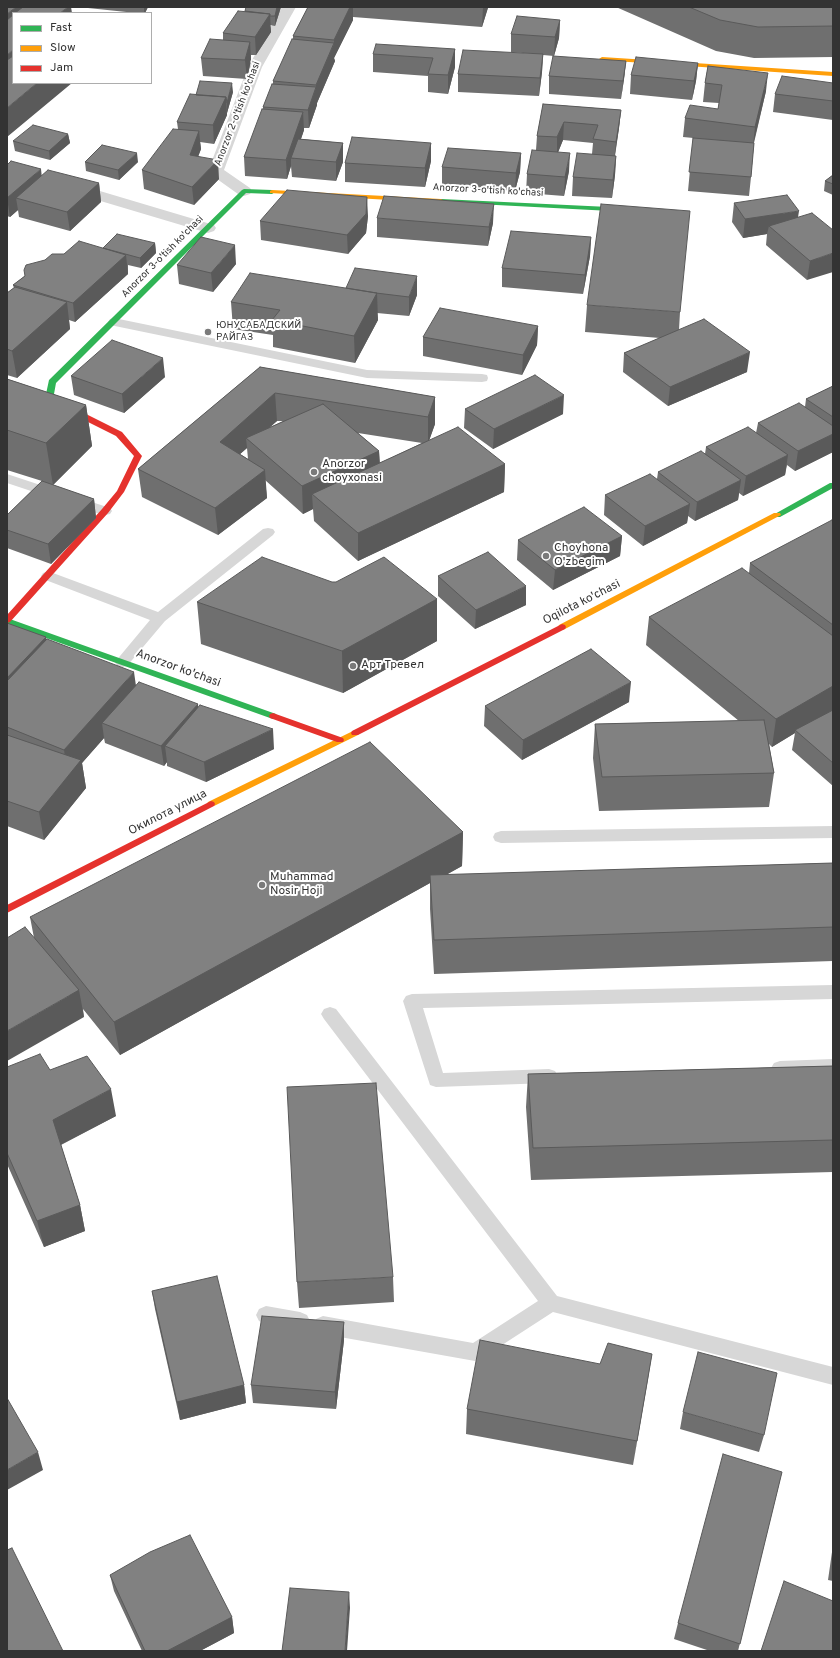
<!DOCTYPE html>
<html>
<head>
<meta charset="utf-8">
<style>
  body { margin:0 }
  #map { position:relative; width:840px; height:1658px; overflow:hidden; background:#fff; font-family:Overpass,sans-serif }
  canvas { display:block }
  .frame { position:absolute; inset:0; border:8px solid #333; pointer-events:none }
  .legend { position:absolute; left:12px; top:12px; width:140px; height:72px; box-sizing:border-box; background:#fff; border:1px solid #adadad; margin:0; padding:5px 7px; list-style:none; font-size:12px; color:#333 }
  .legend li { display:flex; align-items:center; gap:8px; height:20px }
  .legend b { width:20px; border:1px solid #adadad }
</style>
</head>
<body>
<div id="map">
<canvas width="840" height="1658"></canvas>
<div class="frame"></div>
<ul class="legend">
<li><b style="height:5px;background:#30b455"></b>Fast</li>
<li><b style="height:5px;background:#ff9f0a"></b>Slow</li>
<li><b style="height:5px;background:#e5322d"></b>Jam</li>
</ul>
</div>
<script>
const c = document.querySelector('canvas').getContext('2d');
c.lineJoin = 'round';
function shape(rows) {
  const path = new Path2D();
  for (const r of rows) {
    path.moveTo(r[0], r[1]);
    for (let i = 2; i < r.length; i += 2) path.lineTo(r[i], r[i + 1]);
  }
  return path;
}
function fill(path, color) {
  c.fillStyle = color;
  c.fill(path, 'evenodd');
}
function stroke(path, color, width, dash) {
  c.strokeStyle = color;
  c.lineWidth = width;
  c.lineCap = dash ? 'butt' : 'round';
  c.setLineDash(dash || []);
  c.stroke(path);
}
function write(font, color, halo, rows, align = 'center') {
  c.font = font + ' Overpass,sans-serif';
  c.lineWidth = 4;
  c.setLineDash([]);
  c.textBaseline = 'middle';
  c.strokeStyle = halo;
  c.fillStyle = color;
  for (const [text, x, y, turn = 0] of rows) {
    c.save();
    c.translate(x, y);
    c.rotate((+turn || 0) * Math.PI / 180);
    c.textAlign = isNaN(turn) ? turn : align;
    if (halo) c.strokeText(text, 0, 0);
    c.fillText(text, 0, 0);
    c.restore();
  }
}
const lane = shape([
  [114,318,367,370,482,374,487,375,488,378,487,381,482,382,367,378,110,325,108,322,110,319,114,318],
  [7,474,110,508,112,511,110,514,105,515,100,514,7,483,7,474],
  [268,528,273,529,275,532,273,535,165,621,127,666,122,667,117,666,115,662,150,620,43,579,41,576,43,573,48,571,53,573,158,612,263,529,268,528],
  [833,826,833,838,501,843,495,841,493,837,495,833,501,831,833,826],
  [833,985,833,999,423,1008,443,1073,549,1069,555,1071,558,1076,555,1081,549,1083,436,1087,430,1085,403,1001,406,996,412,994,833,985],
  [330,1007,336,1009,557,1296,833,1367,833,1385,553,1312,482,1358,475,1361,323,1334,316,1331,313,1325,316,1319,323,1316,473,1343,538,1301,324,1019,321,1014,324,1009,330,1007],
  [833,1059,833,1073,780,1075,774,1073,771,1068,774,1063,780,1061,833,1059],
  [266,1306,300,1312,307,1315,310,1321,307,1327,300,1330,266,1324,259,1321,256,1315,259,1309,266,1306]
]);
const street = shape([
  [282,7,296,7,262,67,224,170,250,188,252,191,250,194,244,196,238,194,210,174,208,171,248,67,282,7],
  [73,183,214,225,216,228,214,231,208,233,67,191,65,188,67,185,73,183]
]);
const fast = shape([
  [244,189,272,190,275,192,272,194,246,193,56,383,54,394,63,402,82,412,82,416,76,416,57,406,46,394,49,380,242,190,244,189],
  [441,199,630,208,633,210,630,212,439,202,439,200,441,199],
  [830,483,833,483,833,488,780,517,774,517,773,515,830,483],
  [7,618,276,714,277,716,273,719,270,718,7,624,7,618]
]);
const slow = shape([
  [602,57,833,72,833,76,600,60,599,59,602,57],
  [272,190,441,199,444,201,441,203,270,193,270,191,272,190],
  [774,513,780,513,781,515,565,629,562,630,558,627,559,625,774,513],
  [355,730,359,733,358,735,214,806,208,806,207,804,208,802,355,730]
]);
const jam = shape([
  [76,412,82,412,122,432,142,456,124,492,108,513,10,622,7,623,7,615,102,509,117,491,134,456,116,436,76,416,76,412],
  [562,624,565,625,566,627,565,629,358,735,352,735,351,733,352,731,562,624],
  [273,713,343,738,344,740,343,742,337,742,270,718,269,716,270,714,273,713],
  [211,801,214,802,215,804,214,806,7,913,7,905,211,801]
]);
const wall = shape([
  [88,7,148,7,145,13,136,13,88,8],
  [281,7,275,26,270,25,271,32,256,55,251,55,251,60,247,79,203,76,201,58,223,40,223,33,245,11],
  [308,7,488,7,482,27,353,17,353,20,334,58,335,61,317,103,317,105,309,128,304,128,304,130,301,139,343,143,343,162,336,181,292,177,291,166,287,179,245,176,244,157,263,109,263,107,273,84,273,81,293,40,293,36],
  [616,7,833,7,833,57,754,58,716,51],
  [560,20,559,38,554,56,543,55,542,72,539,96,458,92,458,74,535,54,511,52,511,34],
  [455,49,455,67,448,94,428,92,428,76,373,72,373,54],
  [626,61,624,79,621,99,549,94,549,76],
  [698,63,696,81,692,100,630,94,631,75],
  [708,66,766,91,754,143,751,177,749,196,688,191,693,138,704,139,683,137,685,118,718,109,719,103,703,102,705,83],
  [833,83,833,120,773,112,775,94],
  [233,92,227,113,227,115,214,144,200,142,201,149,198,157,219,179,194,205,144,189,142,170,178,129,177,122,196,95],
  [543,104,621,110,619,128,615,156,616,156,615,175,612,198,572,196,573,177,592,154,593,143,563,140,558,152,569,171,564,196,526,193,527,174,536,150,537,136],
  [68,134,70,143,50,160,15,151,13,141],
  [431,143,431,161,425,187,345,182,345,163],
  [521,153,520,172,515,191,442,186,442,167],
  [85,162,138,162,119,180,86,171],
  [7,165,42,176,99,183,101,202,70,231,19,217,18,210,10,217,7,216],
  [833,175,833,195,824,191,825,181],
  [734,203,798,217,833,230,807,280,766,245,767,234,743,238,732,222],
  [368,216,366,233,348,254,261,240,260,221],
  [377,218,493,223,488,246,377,237],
  [591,237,590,256,583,294,502,287,502,268],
  [155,243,156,253,141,268,128,265,128,274,75,322,69,320,70,329,17,378,7,375,7,293,14,288,13,285,45,260,64,254,103,248],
  [236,264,213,292,179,284,177,265],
  [346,288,417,295,409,316,377,313,378,320,355,363,273,347,273,335,233,329,231,302],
  [587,305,680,312,679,330,747,372,668,406,623,372,624,353,660,338,585,332],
  [538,326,537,345,522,375,423,356,423,337],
  [260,367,435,397,435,424,429,440,505,464,504,492,358,561,314,521,313,509,303,514,265,480,267,498,218,535,142,497,138,469],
  [277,421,283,421,269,428],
  [358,433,422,443,380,463,379,451],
  [247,448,248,459,240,454],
  [71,376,165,377,124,413,74,395],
  [7,379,86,405,92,446,53,485,94,499,96,518,51,564,7,548,7,515,42,481,7,470],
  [833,386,833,452,795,471,787,465,785,475,743,496,739,493,738,500,695,521,688,516,687,523,643,546,604,515,605,495,657,479,658,472,705,454,706,447,756,433,758,423,805,407,806,399],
  [465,409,563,414,493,449,464,428],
  [833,521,833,786,792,750,795,733,772,747,769,744,774,773,769,807,599,811,593,758,595,724,739,721,646,645,649,617,749,573,750,563],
  [622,536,620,556,553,590,517,560,518,540],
  [438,576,526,605,475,629,438,596],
  [437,599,437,641,343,693,201,644,197,602],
  [7,623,46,640,136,685,198,707,274,749,206,782,167,766,167,762,164,766,105,743,104,738,82,763,86,788,44,840,7,826],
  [629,702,522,760,484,726,485,706],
  [463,832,462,866,446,875,833,863,833,961,434,974,430,909,430,883,120,1055,83,1009,84,1017,34,938,30,917],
  [833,1066,833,1172,531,1180,526,1107,528,1074],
  [7,1067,50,1070,116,1116,61,1145,80,1205,85,1231,44,1247,7,1164],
  [393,1277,394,1302,299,1308,297,1282],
  [152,1291,244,1385,246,1403,180,1420,155,1309],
  [344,1322,344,1340,336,1409,253,1403,251,1385],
  [652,1354,633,1465,466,1434,467,1409],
  [683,1412,764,1435,759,1452,680,1429],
  [782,1472,738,1651,710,1651,674,1639,678,1623],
  [833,1545,833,1581,828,1580],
  [110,1575,232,1617,234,1633,200,1651,142,1651,114,1591]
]);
const shadedWall = shape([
  [16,7,34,7,35,13,13,13,13,37,7,42,7,14],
  [68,7,71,7,72,13,60,13],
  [144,7,148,7,145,13,144,13],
  [277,7,281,7,275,26,275,16],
  [350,7,353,7,353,20,334,58,335,61,317,103,317,105,309,128,308,110,316,88,316,85,334,44,334,40],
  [483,7,488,7,488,8,482,27],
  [270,14,271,32,256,55,255,37],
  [560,20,559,38,554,56,555,37],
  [250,42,251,60,247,79,245,60],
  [455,49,455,67,448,94,448,75],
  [13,50,13,79,7,84,7,55],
  [543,54,542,72,539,96,540,78],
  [626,61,624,79,621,99,623,81],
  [698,63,696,81,692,100,694,81],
  [768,73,766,91,753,145,755,127],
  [37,83,72,83,7,137,7,108],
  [232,83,233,92,227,113,227,103],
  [226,97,227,115,214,144,213,125],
  [621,110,619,128,614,160,616,142],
  [303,112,304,130,294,159,291,158,291,166,287,179,286,160],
  [564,122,563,140,557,155,557,137],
  [199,131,201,149,191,174,190,155],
  [68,134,70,143,50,160,49,151],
  [343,143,343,162,336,181,336,162],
  [431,143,431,161,425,187,425,168],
  [137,153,138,162,119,180,118,170],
  [521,153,520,172,515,191,516,173],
  [570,153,569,171,564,196,565,177],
  [616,156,615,175,612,198,613,180],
  [218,160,219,179,194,205,192,187],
  [41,169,43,188,16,198,18,210,10,217,7,198],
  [99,183,101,202,70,231,67,212],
  [367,197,368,216,366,233,348,254,347,235],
  [494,204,493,223,488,246,489,227],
  [799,211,796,230,769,226,767,234,743,238,745,219],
  [591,237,590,256,583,294,585,275],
  [155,243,156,253,141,268,140,258],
  [235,245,236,264,213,292,211,273],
  [833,253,833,272,807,280,810,261],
  [126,255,128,274,75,322,73,303],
  [417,276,417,295,409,316,409,297],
  [377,293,378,320,355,363,354,336],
  [67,302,70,329,17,378,12,351],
  [538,326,537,345,522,375,523,355],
  [750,352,747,372,668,406,670,387],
  [163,358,165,377,124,413,122,394],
  [275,393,277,421,252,443,246,438,247,448,223,469,220,442],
  [564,395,563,414,493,449,494,429],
  [435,397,435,424,428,444,428,417],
  [86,405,92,446,53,485,46,443],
  [833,434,833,452,795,471,798,451],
  [379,451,380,478,312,494,313,509,303,514,302,486],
  [788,455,785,475,743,496,746,476],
  [505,464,504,492,358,561,358,533],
  [265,470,267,498,218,535,215,508],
  [741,480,738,500,695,521,697,502],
  [94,499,96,518,51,564,48,544],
  [690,504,687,523,643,546,645,526],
  [622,536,620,556,553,590,555,570],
  [526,586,526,605,475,629,476,610],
  [437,599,437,641,343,693,342,651],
  [46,637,51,665,7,711,7,678],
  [134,672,138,700,102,723,104,738,82,763,86,788,44,840,39,812,68,776,64,750],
  [631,682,629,702,522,760,523,740],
  [833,686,833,711,795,730,795,733,772,747,776,719],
  [198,704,200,723,165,746,167,762,164,766,161,746],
  [273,729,274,749,206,782,204,762],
  [463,832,462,866,431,883,430,875,430,883,120,1055,114,1022],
  [79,990,84,1017,7,1061,7,1031],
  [111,1089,116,1116,58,1146,53,1120],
  [80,1205,85,1231,44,1247,37,1221],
  [344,1322,344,1340,336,1409,335,1392],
  [652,1354,648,1379,633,1465,637,1441],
  [244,1385,246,1403,180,1420,177,1402],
  [38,1452,43,1470,7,1490,7,1470],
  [349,1592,350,1608,347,1651,345,1651],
  [232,1617,234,1633,200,1651,167,1651]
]);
const building = shape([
  [7,7,16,7,7,14,7,7],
  [23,7,68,7,60,13,15,13,23,7],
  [246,7,277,7,275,16,270,16,270,14,245,11,246,7],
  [308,7,350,7,334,40,293,36,308,7],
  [689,7,833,7,833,26,758,27,720,20,689,7],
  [238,11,270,14,255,37,223,33,238,11],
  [13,15,13,50,7,55,7,20,13,15],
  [517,16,560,20,555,37,511,34,517,16],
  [210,39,250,42,245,60,201,58,210,39],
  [292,39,334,43,316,85,273,81,292,39],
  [376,44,455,49,448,75,428,74,433,58,373,54,376,44],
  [463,50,543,54,540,78,458,74,463,50],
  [13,56,13,83,37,83,7,108,7,60,13,56],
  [553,56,626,61,623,81,549,76,553,56],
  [636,57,698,63,694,81,631,75,636,57],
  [708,66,768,73,755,127,685,118,690,105,718,109,722,85,705,83,708,66],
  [782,76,833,83,833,101,775,94,782,76],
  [200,81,232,83,227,103,226,97,196,95,200,81],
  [272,84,316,87,308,110,263,107,272,84],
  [190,94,226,97,213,125,177,122,190,94],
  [543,104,621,110,616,142,593,139,598,125,564,122,557,137,537,136,543,104],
  [262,109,303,112,286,160,244,157,262,109],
  [33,125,68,134,49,151,13,141,33,125],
  [173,129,199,131,190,155,218,160,192,187,142,170,173,129],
  [352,137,431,143,425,168,345,163,352,137],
  [693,138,754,143,751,177,689,172,693,138],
  [298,139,343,143,336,162,291,158,298,139],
  [102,145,137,153,118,170,85,162,102,145],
  [448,148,521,153,516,173,442,167,448,148],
  [532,150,570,153,565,177,527,174,532,150],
  [577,153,616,156,613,180,573,177,577,153],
  [11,161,41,169,7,198,7,165,11,161],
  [48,170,99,183,67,212,16,198,48,170],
  [833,175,833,184,825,181,833,175],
  [287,190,367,197,366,214,347,235,260,221,287,190],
  [787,195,799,211,745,219,734,203,787,195],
  [384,196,494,204,489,227,377,218,384,196],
  [601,204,690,211,680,312,587,305,601,204],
  [812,213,833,230,833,253,810,261,769,226,812,213],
  [511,231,591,237,585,275,502,268,511,231],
  [117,234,155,243,140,258,103,248,117,234],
  [201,237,235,245,211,273,177,265,201,237],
  [79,241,126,255,73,303,13,285,25,276,24,270,26,265,45,260,52,254,64,254,79,241],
  [355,268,417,276,409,297,376,293,346,288,355,268],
  [250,273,377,293,354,336,272,320,280,310,231,302,250,273],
  [15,287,67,302,12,351,7,349,7,293,15,287],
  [440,308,538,326,523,355,423,337,440,308],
  [704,319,750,352,670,387,624,353,704,319],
  [112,340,163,358,122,394,71,376,112,340],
  [260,367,435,397,428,417,275,393,220,442,265,470,215,508,138,469,260,367],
  [535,375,564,395,494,429,465,409,535,375],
  [7,379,86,405,46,443,7,430,7,379],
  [833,386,833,417,806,399,833,386],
  [799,403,833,426,833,434,798,451,758,423,799,403],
  [323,404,379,451,302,486,246,438,323,404],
  [458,427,505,464,358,533,312,494,458,427],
  [748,427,788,455,746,476,706,447,748,427],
  [701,451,741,480,697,502,658,472,701,451],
  [650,474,690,504,645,526,605,495,650,474],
  [42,481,94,499,48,544,7,530,7,515,42,481],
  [584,507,622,536,555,570,518,540,584,507],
  [832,520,833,521,833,625,750,563,832,520],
  [488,552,526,586,476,610,438,576,488,552],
  [262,557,332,582,336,582,384,557,437,599,342,651,197,602,262,557],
  [742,568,833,636,833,686,776,719,649,617,742,568],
  [7,623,46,637,7,678,7,623],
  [47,639,134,672,64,750,7,727,7,681,47,639],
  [591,649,631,682,523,740,485,706,591,649],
  [139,682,198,704,161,746,102,723,139,682],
  [200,705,273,729,204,762,165,746,200,705],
  [833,710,833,763,795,730,833,710],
  [764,720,774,773,602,777,595,724,764,720],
  [7,735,81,760,39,812,7,801,7,735],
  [370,742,463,832,114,1022,30,917,370,742],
  [833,863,833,927,434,940,430,875,833,863],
  [25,927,79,990,7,1031,7,938,25,927],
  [40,1054,50,1070,87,1056,111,1089,53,1120,80,1205,37,1221,7,1153,7,1067,40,1054],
  [833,1066,833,1140,533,1148,528,1074,833,1066],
  [376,1083,393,1277,297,1282,287,1087,376,1083],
  [217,1276,244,1385,177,1402,152,1291,217,1276],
  [262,1316,344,1322,335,1392,251,1385,262,1316],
  [480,1340,600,1364,608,1343,652,1354,637,1441,467,1409,480,1340],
  [698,1352,777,1373,764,1435,683,1412,698,1352],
  [7,1398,38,1452,7,1470,7,1398],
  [723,1454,782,1472,740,1644,678,1623,723,1454],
  [190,1535,232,1617,167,1651,145,1651,110,1575,150,1552,190,1535],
  [12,1548,63,1651,8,1651,7,1650,7,1550,12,1548],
  [784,1581,833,1601,833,1651,761,1651,784,1581],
  [290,1588,349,1592,345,1651,282,1651,290,1588]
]);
const markers = [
  [208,332,4,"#7a7a7a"],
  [314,472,4,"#7a7a7a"],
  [546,556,4,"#7a7a7a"],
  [353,666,4,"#7a7a7a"],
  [262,885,4,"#7a7a7a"]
];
const farStreetnames = [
  ["Anorzor 2-o'tish ko'chasi",238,114,-69],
  ["Anorzor 3-o'tish ko'chasi",488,191,3],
  ["Anorzor 3-o'tish ko'chasi",163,257,-45]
];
const farPoinames = [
  ["ЮНУСАБАДСКИЙ",216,326],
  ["РАЙГАЗ",216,338]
];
const poiNames = [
  ["Anorzor",322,465],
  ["choyxonasi",322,479],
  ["Choyhona",554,549],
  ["O'zbegim",554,563],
  ["Арт Тревел",361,666],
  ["Muhammad",270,878],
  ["Nosir Hoji",270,892]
];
const streetNames = [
  ["Oqilota ko'chasi",582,603,-27],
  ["Anorzor ko'chasi",178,669,20],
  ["Окилота улица",168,813,-27]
];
fill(lane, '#d7d7d7');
fill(street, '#d7d7d7');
fill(fast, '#30b455');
fill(slow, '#ff9f0a');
fill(jam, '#e5322d');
fill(wall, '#6f6f6f');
fill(shadedWall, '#5a5a5a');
fill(building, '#818181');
stroke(building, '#5a5a5a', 1);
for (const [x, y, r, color] of markers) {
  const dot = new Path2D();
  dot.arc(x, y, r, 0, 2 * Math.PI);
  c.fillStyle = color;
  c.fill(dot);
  stroke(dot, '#fff', 1.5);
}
write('10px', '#333', '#fff', farStreetnames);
write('10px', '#333', '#fff', farPoinames, 'left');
write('12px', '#333', '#fff', poiNames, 'left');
write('12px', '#333', '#fff', streetNames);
</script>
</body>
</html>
